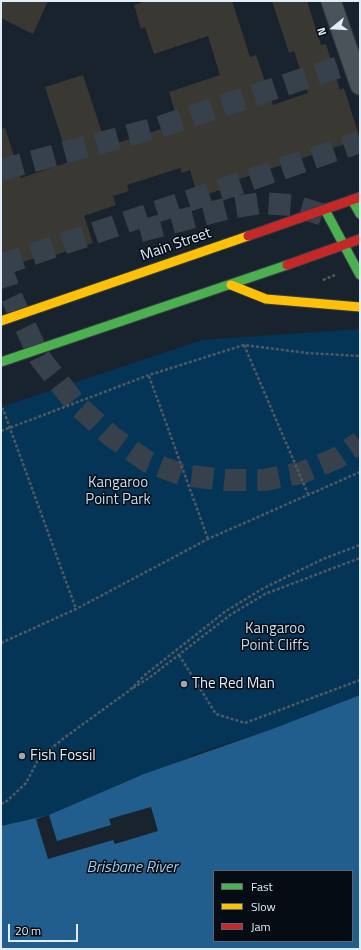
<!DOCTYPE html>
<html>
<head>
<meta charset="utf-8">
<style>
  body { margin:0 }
  #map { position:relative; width:361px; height:950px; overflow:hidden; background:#18232d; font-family:"Titillium Web",sans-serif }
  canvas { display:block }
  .frame { position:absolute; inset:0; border:2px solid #e1eefa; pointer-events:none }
  .legend { position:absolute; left:213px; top:870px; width:140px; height:72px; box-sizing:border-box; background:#050c14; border:1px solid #5d6670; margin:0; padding:5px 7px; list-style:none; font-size:12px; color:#e1eefa }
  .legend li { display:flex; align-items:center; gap:8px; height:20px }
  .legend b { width:20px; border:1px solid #5d6670 }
  .north { position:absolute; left:313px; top:8px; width:40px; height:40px; -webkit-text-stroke:3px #050c14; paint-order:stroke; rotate:252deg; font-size:11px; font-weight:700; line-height:16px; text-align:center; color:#e1eefa }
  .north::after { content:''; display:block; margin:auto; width:14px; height:18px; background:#e1eefa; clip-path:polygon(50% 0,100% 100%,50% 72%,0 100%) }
  .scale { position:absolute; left:8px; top:924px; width:70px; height:18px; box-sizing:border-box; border:2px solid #e1eefa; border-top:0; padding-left:5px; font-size:12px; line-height:14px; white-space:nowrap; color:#e1eefa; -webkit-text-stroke:3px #050c14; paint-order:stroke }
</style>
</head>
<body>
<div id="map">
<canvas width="361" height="950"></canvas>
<div class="frame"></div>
<ul class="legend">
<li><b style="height:5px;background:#4caf50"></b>Fast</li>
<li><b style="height:5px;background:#ffc107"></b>Slow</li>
<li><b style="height:5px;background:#c62828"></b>Jam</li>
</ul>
<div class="north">N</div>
<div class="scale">20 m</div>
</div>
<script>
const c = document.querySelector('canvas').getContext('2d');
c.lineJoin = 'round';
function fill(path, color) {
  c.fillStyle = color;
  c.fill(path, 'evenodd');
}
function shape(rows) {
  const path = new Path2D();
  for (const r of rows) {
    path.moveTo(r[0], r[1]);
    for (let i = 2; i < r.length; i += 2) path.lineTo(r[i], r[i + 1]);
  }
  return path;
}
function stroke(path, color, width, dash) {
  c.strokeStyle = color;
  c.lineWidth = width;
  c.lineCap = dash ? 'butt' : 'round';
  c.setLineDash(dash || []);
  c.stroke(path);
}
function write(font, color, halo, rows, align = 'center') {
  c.font = font + ' "Titillium Web",sans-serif';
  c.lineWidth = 3;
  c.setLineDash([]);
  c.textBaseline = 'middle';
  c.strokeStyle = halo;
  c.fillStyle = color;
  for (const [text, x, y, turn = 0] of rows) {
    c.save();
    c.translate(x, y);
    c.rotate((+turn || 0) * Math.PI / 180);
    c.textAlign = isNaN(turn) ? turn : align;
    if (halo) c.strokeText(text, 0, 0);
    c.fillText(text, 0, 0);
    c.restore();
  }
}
const green = shape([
  [360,329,360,695,275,728,201,752,49,815,1,826,1,407,202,340]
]);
const water = shape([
  [360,695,360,949,1,949,1,826,49,815,144,774,275,728],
  [214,871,352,871,352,941,214,941]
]);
const pier = shape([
  [151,807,158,831,115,844,113,840,48,859,36,819,49,815,57,841,111,825,109,819]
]);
const building = shape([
  [1,1,48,1,33,34,1,18],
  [146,1,232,1,250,57,256,55,273,105,308,93,294,51,289,53,272,1,307,1,321,45,326,44,340,90,344,88,360,139,234,181,236,185,198,197,190,170,182,173,180,168,127,185,129,191,113,196,116,205,84,216,93,243,55,255,54,252,1,269,1,129,5,128,21,178,69,162,45,87,83,75,105,142,112,139,114,144,174,125,173,121,177,119,169,92,220,75,208,36,154,54,145,27,141,29,134,5]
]);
const highwayTunnel = shape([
  [1,170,156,128,360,60],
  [140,231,229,208,262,203,292,205,327,216],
  [1,265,360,142],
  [1,266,11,296,40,358,76,404,111,436,148,462,183,475,225,480,264,480,301,473,337,458,360,442]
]);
const path = shape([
  [323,280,335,275],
  [244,345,308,494],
  [149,376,208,539],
  [1,410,3,409,76,609],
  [1,431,149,375,244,345,307,353,360,356],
  [1,643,76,609,208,539,360,472],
  [179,655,216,714,245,723,360,680],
  [133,688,149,678,230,615,265,594,360,558],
  [1,804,7,801,26,783,39,758,64,738,130,690,146,674,226,611,262,589,323,559,360,545]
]);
const street = shape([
  [331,1,360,85]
]);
const fast = shape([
  [352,200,360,214],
  [325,210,360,275],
  [1,362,287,265]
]);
const slow = shape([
  [231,285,266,299,360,307],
  [1,321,248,236]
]);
const jam = shape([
  [248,236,360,197],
  [287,265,360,239]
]);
const markers = [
  [184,684,4,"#9ba7b2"],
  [22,756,4,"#9ba7b2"]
];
const streetNames = [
  ["Main Street",176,245,-19]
];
const parkNames = [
  ["Kangaroo",118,483],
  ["Point Park",118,500],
  ["Kangaroo",275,629],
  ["Point Cliffs",275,646]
];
const poiNames = [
  ["The Red Man",192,684],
  ["Fish Fossil",30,756]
];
const waterNames = [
  ["Brisbane River",132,868]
];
fill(green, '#043557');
fill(water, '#225e8d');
fill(pier, '#18232d');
fill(building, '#3a3833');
stroke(highwayTunnel, '#36414c', 22, [22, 11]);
stroke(street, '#363e46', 21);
stroke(fast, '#363e46', 11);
stroke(slow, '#363e46', 11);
stroke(jam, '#363e46', 11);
stroke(path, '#515960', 2.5, [3, 2]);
stroke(street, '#4a535a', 19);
stroke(fast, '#4caf50', 9);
stroke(slow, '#ffc107', 9);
stroke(jam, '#c62828', 9);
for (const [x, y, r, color] of markers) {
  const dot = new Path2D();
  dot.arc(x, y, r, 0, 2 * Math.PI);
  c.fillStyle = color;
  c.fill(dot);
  stroke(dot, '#050c14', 1.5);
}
write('15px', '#e1eefa', '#050c14', streetNames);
write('15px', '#c7daec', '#050c14', parkNames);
write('15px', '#e1eefa', '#050c14', poiNames, 'left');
write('italic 16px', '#a3c9ec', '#050c14', waterNames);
</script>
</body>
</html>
